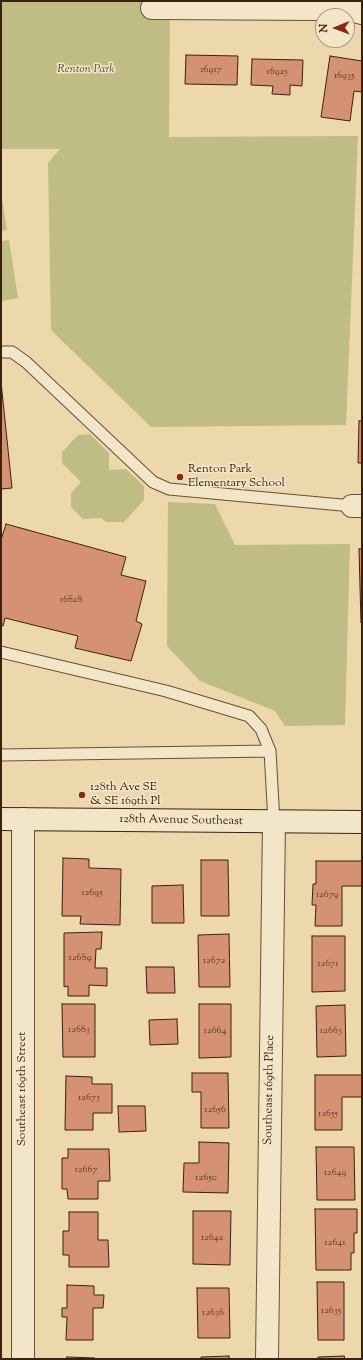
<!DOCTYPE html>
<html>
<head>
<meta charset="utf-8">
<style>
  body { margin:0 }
  #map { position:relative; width:363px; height:1360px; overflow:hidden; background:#edd8ab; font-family:"Sorts Mill Goudy",serif }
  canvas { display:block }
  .frame { position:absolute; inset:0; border:2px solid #3c2011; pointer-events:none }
  .north { position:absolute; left:315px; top:8px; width:40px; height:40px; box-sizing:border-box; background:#f3e6c8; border:1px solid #aa977f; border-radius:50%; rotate:269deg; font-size:11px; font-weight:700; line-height:16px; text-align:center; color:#3c2011 }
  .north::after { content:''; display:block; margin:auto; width:14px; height:18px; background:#8f2418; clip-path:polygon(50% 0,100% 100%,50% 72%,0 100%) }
</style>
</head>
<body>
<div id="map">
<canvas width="363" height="1360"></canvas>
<div class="frame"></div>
<div class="north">N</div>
</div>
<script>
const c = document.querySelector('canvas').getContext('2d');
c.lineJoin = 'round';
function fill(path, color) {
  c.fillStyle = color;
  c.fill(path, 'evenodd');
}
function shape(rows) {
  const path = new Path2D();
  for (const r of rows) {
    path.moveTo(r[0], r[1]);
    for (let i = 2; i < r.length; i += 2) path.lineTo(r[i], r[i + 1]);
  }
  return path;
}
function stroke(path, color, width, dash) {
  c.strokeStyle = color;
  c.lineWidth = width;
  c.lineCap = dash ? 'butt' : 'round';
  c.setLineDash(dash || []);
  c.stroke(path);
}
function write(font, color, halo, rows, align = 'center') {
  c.font = font + ' "Sorts Mill Goudy",serif';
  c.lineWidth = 3;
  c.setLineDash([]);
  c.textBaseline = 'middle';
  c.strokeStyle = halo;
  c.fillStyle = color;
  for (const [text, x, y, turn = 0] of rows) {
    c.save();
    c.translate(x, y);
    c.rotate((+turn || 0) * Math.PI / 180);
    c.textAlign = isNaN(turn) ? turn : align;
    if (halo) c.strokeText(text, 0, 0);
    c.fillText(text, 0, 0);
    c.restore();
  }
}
const green = shape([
  [1,1,170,1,169,137,358,136,346,425,151,427,51,330,48,163,60,149,1,149],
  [1,192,7,230,1,231],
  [9,240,18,298,1,301,1,241],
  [90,434,109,453,109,470,126,469,144,486,144,500,124,522,106,522,101,518,83,519,71,507,71,493,81,482,62,463,62,452,78,435],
  [168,502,215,504,235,545,350,544,345,725,285,726,275,711,200,681,167,646]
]);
const building = shape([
  [186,55,238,56,237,85,185,84,186,55],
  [330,56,362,61,362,92,354,91,350,121,321,117,330,56],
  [252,59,303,60,302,86,290,85,290,95,272,94,273,86,251,85,252,59],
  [1,382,12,488,1,489,1,382],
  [359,421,362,421,362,463,358,463,359,421],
  [6,524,126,557,121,575,146,581,136,621,142,624,131,661,75,648,78,636,5,618,3,626,1,626,1,540,6,524],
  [359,549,362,549,362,623,361,623,359,549],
  [63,858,89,859,89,868,121,869,120,925,80,924,81,916,62,916,63,858],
  [201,860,228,860,229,916,201,916,201,860],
  [316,861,362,861,362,886,342,886,342,926,315,926,316,905,312,905,313,884,316,884,316,861],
  [183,885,184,923,152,923,152,886,183,885],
  [102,932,101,949,96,949,95,968,107,968,107,986,89,985,89,996,68,996,68,986,64,987,64,933,102,932],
  [229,934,230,987,199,987,198,935,229,934],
  [312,936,345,936,345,991,312,992,312,936],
  [146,967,174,967,175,993,147,993,146,967],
  [62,1004,95,1004,95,1057,63,1057,62,1004],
  [199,1004,231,1004,231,1057,199,1058,199,1004],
  [345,1005,346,1056,317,1057,316,1006,345,1005],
  [177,1019,178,1044,150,1045,149,1020,177,1019],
  [192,1073,228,1073,229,1128,201,1128,201,1092,192,1092,192,1073],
  [315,1075,362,1075,362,1097,342,1097,342,1130,315,1130,315,1075],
  [66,1076,92,1077,92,1084,112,1084,112,1113,93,1113,93,1130,65,1130,66,1076],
  [118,1106,145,1106,146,1131,119,1132,118,1106],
  [199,1142,229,1143,228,1193,183,1192,184,1163,199,1163,199,1142],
  [316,1147,354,1147,355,1200,317,1200,316,1147],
  [68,1149,109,1149,110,1181,98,1181,98,1199,68,1199,67,1189,62,1189,62,1158,68,1158,68,1149],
  [315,1209,357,1209,357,1233,354,1233,354,1253,351,1253,351,1270,316,1270,315,1209],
  [193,1211,231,1211,230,1265,193,1264,193,1211],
  [69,1212,98,1212,98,1240,108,1240,109,1267,69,1267,69,1255,63,1255,63,1231,69,1231,69,1212],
  [317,1282,344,1282,344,1340,318,1340,317,1282],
  [67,1285,94,1286,94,1295,104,1295,103,1308,93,1308,93,1340,66,1340,67,1317,62,1317,62,1308,67,1308,67,1285],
  [197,1288,229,1288,230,1338,198,1338,197,1288],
  [229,1356,229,1359,201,1359,201,1357,229,1356],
  [344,1356,345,1359,318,1359,318,1357,344,1356],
  [67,1357,95,1358,95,1359,66,1359,67,1357]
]);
const lane = shape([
  [1,352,12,352,26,362,153,482,169,489,352,506],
  [1,652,166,691,249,716,261,729,270,751,274,822],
  [1,755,270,751]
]);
const street = shape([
  [152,8,319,9,354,11,362,13],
  [352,506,362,506],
  [23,1359,23,819],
  [267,1359,274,822]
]);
const secondary = shape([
  [1,819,362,822]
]);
const markers = [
  [180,477,4,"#8f2418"],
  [82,795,4,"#8f2418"]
];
const numberNames = [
  ["16917",211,70],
  ["16925",277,72],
  ["16935",344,76],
  ["16828",71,600],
  ["12695",92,893],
  ["12679",327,895],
  ["12689",80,958],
  ["12672",214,961],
  ["12671",328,964],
  ["12683",79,1030],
  ["12664",215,1031],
  ["12663",331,1031],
  ["12673",89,1098],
  ["12656",215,1110],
  ["12655",328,1114],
  ["12667",86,1170],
  ["12649",335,1173],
  ["12650",206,1178],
  ["12642",212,1238],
  ["12641",335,1243],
  ["12635",331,1311],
  ["12636",213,1313]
];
const parkNames = [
  ["Renton Park",86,70]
];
const poiNames = [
  ["Renton Park",188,470],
  ["Elementary School",188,484],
  ["128th Ave SE",90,788],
  ["& SE 169th Pl",90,802]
];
const streetNames = [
  ["128th Avenue Southeast",181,821,1],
  ["Southeast 169th Street",23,1089,-90],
  ["Southeast 169th Place",270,1090,-89]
];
fill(green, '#bfbc84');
fill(building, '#d59273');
stroke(building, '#3c2011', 1);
stroke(lane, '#684e38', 13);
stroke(street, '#684e38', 24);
stroke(secondary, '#3c2011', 24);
stroke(lane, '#f3e6c8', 11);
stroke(street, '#f3e6c8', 22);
stroke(secondary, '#f3e6c8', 22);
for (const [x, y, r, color] of markers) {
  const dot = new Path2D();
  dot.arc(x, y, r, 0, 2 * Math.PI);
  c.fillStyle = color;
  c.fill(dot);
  stroke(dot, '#f3e6c8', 1.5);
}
write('10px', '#623c2a', null, numberNames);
write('italic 12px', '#5d472e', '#f3e6c8', parkNames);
write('12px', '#3c2011', '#f3e6c8', poiNames, 'left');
write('12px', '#3c2011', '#f3e6c8', streetNames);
</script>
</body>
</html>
